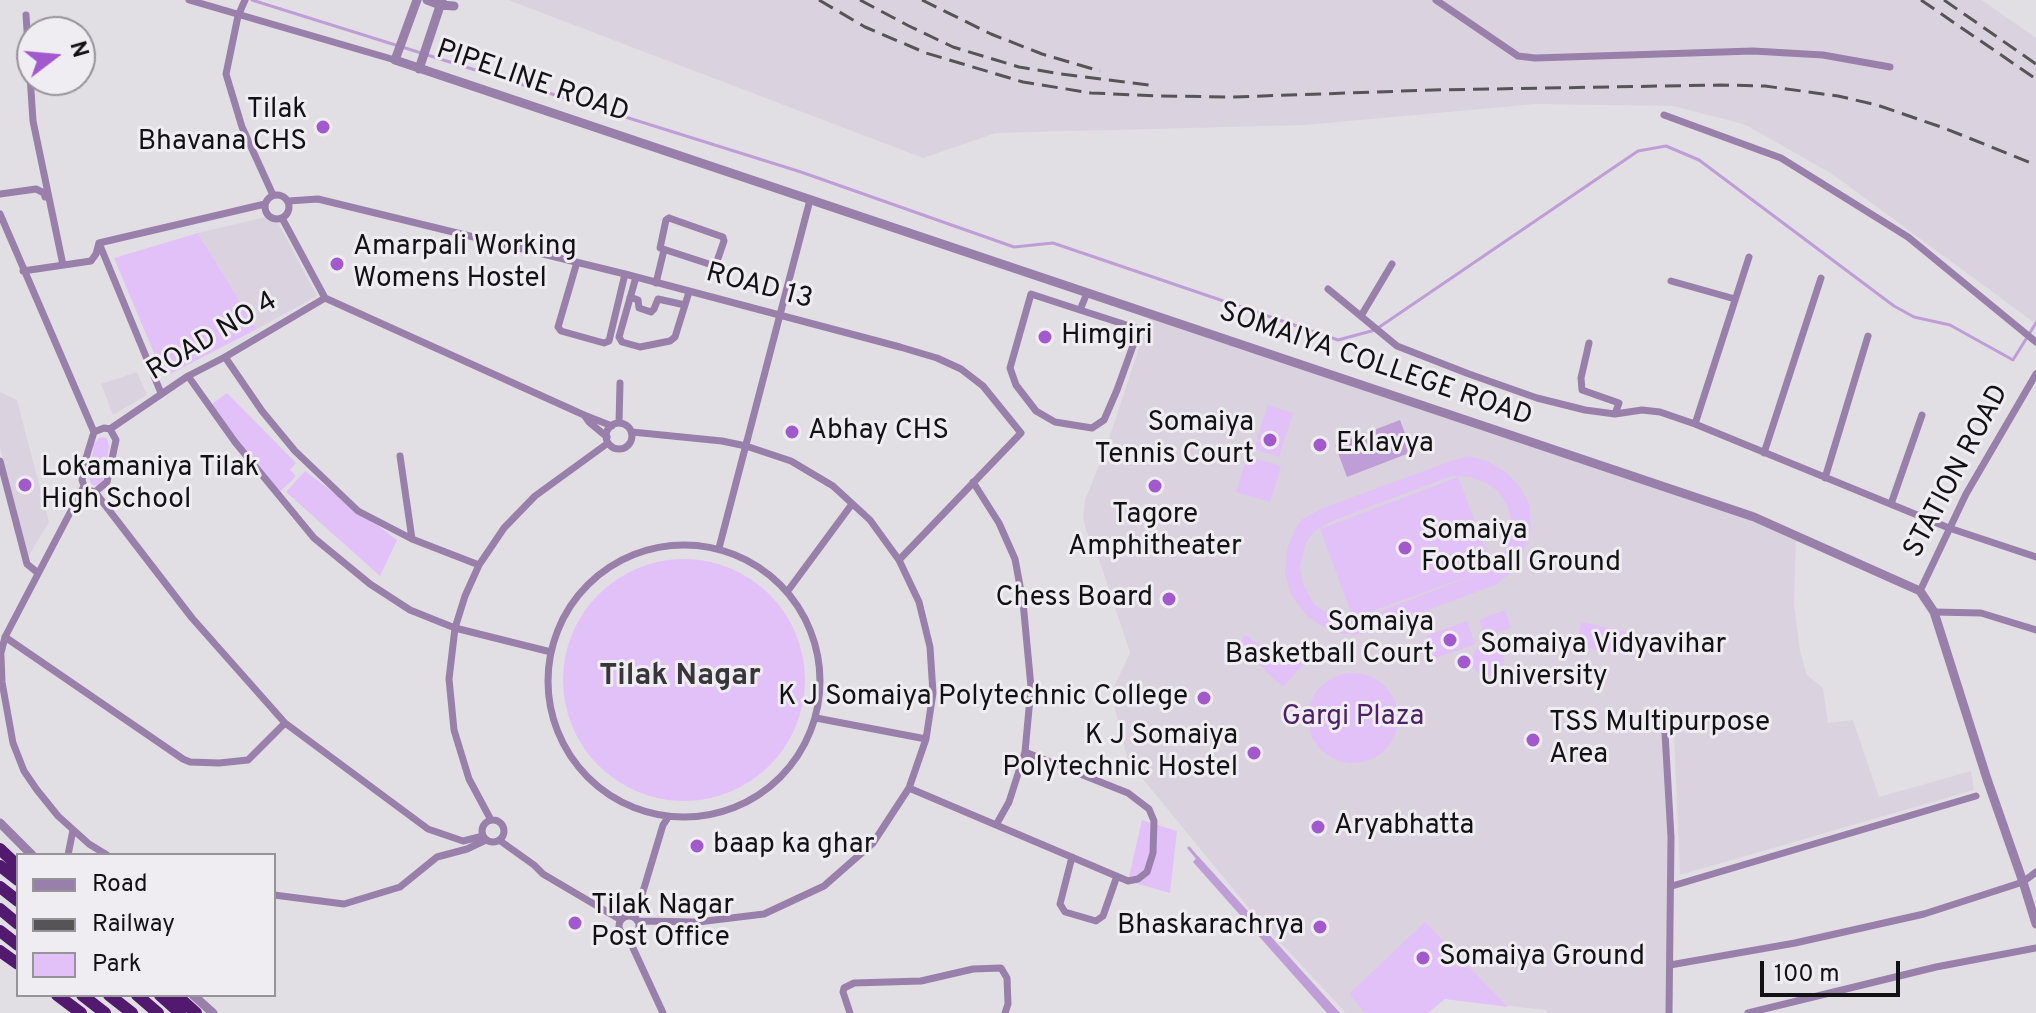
<!DOCTYPE html>
<html>
<head>
<meta charset="utf-8">
<style>
  body { margin:0 }
  #map { position:relative; width:2036px; height:1013px; overflow:hidden; background:#e2dfe4; font-family:Overpass,sans-serif }
  canvas { display:block }
  .legend { position:absolute; left:16px; top:853px; width:260px; height:144px; box-sizing:border-box; background:#efecf2; border:2px solid #979499; margin:0; padding:10px 14px; list-style:none; font-size:24px; color:#121113 }
  .legend li { display:flex; align-items:center; gap:16px; height:40px }
  .legend b { width:40px; border:2px solid #979499 }
  .north { position:absolute; left:16px; top:16px; width:80px; height:80px; box-sizing:border-box; background:#efecf2; border:2px solid #979499; border-radius:50%; rotate:74deg; font-size:22px; font-weight:700; line-height:32px; text-align:center; color:#121113 }
  .north::after { content:''; display:block; margin:auto; width:28px; height:36px; background:#a259cd; clip-path:polygon(50% 0,100% 100%,50% 72%,0 100%) }
  .scale { position:absolute; left:1760px; top:961px; width:140px; height:36px; box-sizing:border-box; border:4px solid #121113; border-top:0; padding-left:10px; font-size:24px; line-height:28px; white-space:nowrap; color:#121113; -webkit-text-stroke:6px #efecf2; paint-order:stroke }
</style>
</head>
<body>
<div id="map">
<canvas width="2036" height="1013"></canvas>
<ul class="legend">
<li><b style="height:10px;background:#9980aa"></b>Road</li>
<li><b style="height:10px;background:#565457"></b>Railway</li>
<li><b style="height:22px;background:#e1c1f8"></b>Park</li>
</ul>
<div class="north">N</div>
<div class="scale">100 m</div>
</div>
<script>
const c = document.querySelector('canvas').getContext('2d');
c.lineJoin = 'round';
function fill(path, color) {
  c.fillStyle = color;
  c.fill(path, 'evenodd');
}
function shape(rows) {
  const path = new Path2D();
  for (const r of rows) {
    if (r.length === 3) {
      path.moveTo(r[0] + r[2], r[1]);
      path.arc(r[0], r[1], r[2], 0, 2 * Math.PI);
      continue;
    }
    path.moveTo(r[0], r[1]);
    for (let i = 2; i < r.length; i += 2) path.lineTo(r[i], r[i + 1]);
  }
  return path;
}
function stroke(path, color, width, dash) {
  c.strokeStyle = color;
  c.lineWidth = width;
  c.lineCap = dash ? 'butt' : 'round';
  c.setLineDash(dash || []);
  c.stroke(path);
}
function write(font, color, halo, rows, align = 'center') {
  c.font = font + ' Overpass,sans-serif';
  c.lineWidth = 6;
  c.setLineDash([]);
  c.textBaseline = 'middle';
  c.strokeStyle = halo;
  c.fillStyle = color;
  for (const [text, x, y, turn = 0] of rows) {
    c.save();
    c.translate(x, y);
    c.rotate((+turn || 0) * Math.PI / 180);
    c.textAlign = isNaN(turn) ? turn : align;
    if (halo) c.strokeText(text, 0, 0);
    c.fillText(text, 0, 0);
    c.restore();
  }
}
const built = shape([
  [508,0,1982,0,2036,38,2036,324,1832,174,1746,125,1674,106,1537,104,1305,125,996,133,923,158],
  [274,215,317,296,257,329,198,233],
  [1150,315,1752,519,1796,539,1794,605,1800,651,1807,675,1823,688,1828,723,1853,720,1879,797,1971,771,1974,790,1680,875,1674,735,1662,732,1669,837,1668,1013,1548,1013,1546,1010,1445,999,1428,1013,1346,1013,1252,912,1128,761,1111,693,1130,653,1101,565,1086,530,1083,518,1085,500,1104,453],
  [137,372,147,395,113,415,101,384],
  [0,392,17,400,49,522,28,557,0,448]
]);
const green = shape([
  [198,233,257,329,164,377,114,258],
  [227,393,296,463,290,470,296,476,279,493,209,406],
  [1268,405,1293,413,1279,457,1254,449],
  [100,437,107,438,109,447,103,482,98,486,91,484,89,477,94,444],
  [1247,456,1281,466,1270,502,1236,492],
  [1469,456,1487,461,1506,472,1520,487,1529,504,1531,528,1528,540,1519,560,1509,574,1495,585,1363,634,1354,635,1337,633,1321,626,1307,616,1291,595,1285,573,1287,548,1296,528,1301,520,1323,508,1451,461],
  [1452,476,1470,477,1486,483,1498,491,1507,505,1512,522,1510,537,1504,553,1492,566,1458,477,1320,529,1353,618,1489,569,1361,619,1351,620,1337,618,1325,612,1314,604,1303,584,1300,567,1306,542,1314,532,1332,521],
  [305,471,397,540,380,576,286,492],
  [684,680,121],
  [1505,610,1511,628,1485,637,1479,620],
  [1467,621,1475,644,1434,659,1426,636],
  [1581,622,1632,633,1628,656,1577,646],
  [1244,636,1248,636,1253,641,1260,644,1301,652,1310,657,1283,687,1238,645],
  [1488,660,16],
  [1353,718,45],
  [1142,820,1177,831,1170,893,1128,881],
  [1425,922,1508,1007,1445,999,1428,1013,1365,1013,1349,994]
]);
const water = shape([
  [1400,420,1412,452,1347,477,1335,445],
  [1198,856,1340,1013,1327,1013,1193,862]
]);
const stream = shape([
  [252,0,801,172,1014,247,1053,243,1338,340,1375,330,1638,151,1666,146,1699,160,1894,306,1914,317,1950,325,2013,360,2036,323],
  [1189,848,1199,860]
]);
const minor = shape([
  [189,0,395,60],
  [245,0,238,16,226,74,242,127,273,195],
  [1436,0,1518,56,1535,58,1753,51,1823,55,1890,67],
  [26,15,33,121,63,265],
  [1664,115,1781,158,1908,237,2036,342],
  [0,194,36,189,44,193,45,197],
  [277,207,12],
  [288,201,318,199,625,274,900,347,937,358,961,369,983,386,1021,433,899,560],
  [0,214,94,432],
  [282,218,325,298],
  [669,218,723,237,724,241,716,264,712,265,660,248,666,220,669,218],
  [99,243,265,204],
  [99,243,161,393],
  [577,262,558,327,561,331,604,343,609,341,625,274],
  [23,271,91,261,96,254,99,243],
  [636,277,619,337,622,342,640,347,670,341,675,337,689,292],
  [1671,281,1735,299],
  [656,283,664,250],
  [1328,289,1397,346,1469,374,1537,398,1585,410,1615,414,1642,410,1660,412,1695,424,1949,528,2036,557],
  [630,297,638,300,639,308,651,312,654,309,658,299,685,305],
  [325,298,584,415,612,426],
  [1080,310,1139,329,1117,390,1104,420,1092,428,1055,422,1036,411,1016,385,1010,368,1031,294,1080,310,1087,293],
  [1361,316,1392,264],
  [1589,343,1581,378,1582,390,1619,403,1615,414],
  [225,357,262,411,295,451,358,511,412,539,479,565],
  [188,376,235,442,314,538,370,584,410,610,455,628,551,652],
  [584,415,589,422,607,437],
  [619,423,620,383],
  [619,436,13],
  [1695,424,1749,257],
  [632,432,722,441,746,446,791,461,833,486,870,520,899,560,919,602,930,647,933,693,926,739,909,788,873,843,824,886,764,914,698,922,638,921],
  [1764,453,1821,278],
  [400,456,412,539],
  [0,461,27,564,38,573],
  [1825,478,1868,336],
  [973,482,999,523,1015,559,1023,602,1031,687,1025,752,1009,802,996,825],
  [84,486,89,490,95,492,192,618,285,723,428,829,463,841,483,836],
  [84,486,82,480,86,458,94,432,104,428,110,429,188,376,225,357,325,298],
  [95,492,107,482,116,440,110,429],
  [1891,504,1922,415],
  [684,681,136],
  [719,548,810,200],
  [1920,591,1966,494,2036,374],
  [787,592,852,504],
  [1934,612,1981,613,2036,630],
  [5,637,183,759,190,762,219,763,248,760,285,723],
  [1,656,2,682,13,743,24,771,37,790,58,816,89,844,107,855],
  [0,657,5,637,84,486],
  [816,718,926,739],
  [1665,733,1671,837,1669,1013],
  [909,788,1128,881,1138,879,1147,872,1153,853,1154,821,1149,809,1128,793,1025,752],
  [493,831,11],
  [491,820,469,779,454,730,449,679,455,628,465,596,479,565,504,528,535,496,608,443],
  [499,840,534,865,543,874,621,920],
  [68,855,73,830],
  [1072,857,1060,904,1065,912,1096,921,1103,916,1117,876],
  [1672,886,1976,796],
  [274,895,344,904,400,887,437,857,467,849,486,840],
  [629,926,10],
  [635,918,663,825,667,819],
  [627,935,663,1013],
  [1670,965,1795,943,1924,914,2023,882,2036,872],
  [850,1013,843,992,844,988,854,983,921,981,973,969,1001,968,1007,978,1008,1004,1005,1013],
  [1748,1013,1936,967,2036,948]
]);
const tertiary = shape([
  [417,0,395,60,1754,517,1920,591,1934,612,1987,779,2023,882,2036,924],
  [427,0,440,5,454,6],
  [419,69,442,0],
  [0,823,32,855],
  [193,995,213,1013]
]);
const trunk = shape([
  [0,849,18,866],
  [0,866,18,880],
  [0,887,18,901],
  [0,909,18,924],
  [0,931,18,945],
  [0,951,18,964],
  [57,995,81,1013],
  [82,995,105,1013],
  [109,995,132,1013],
  [137,995,158,1013],
  [160,995,180,1013],
  [176,995,196,1013]
]);
const rail = shape([
  [819,0,865,27,926,53,1023,82,1091,93,1160,96,1234,97,1433,90,1721,85,1765,86,1838,96,1877,105,1944,128,2036,165],
  [860,0,909,26,953,47,1019,67,1061,74,1149,85],
  [922,0,991,34,1042,54,1100,71],
  [1921,0,2036,79],
  [1944,0,2036,64]
]);
const markers = [
  [323,127,8,"#a259cd"],
  [337,264,8,"#a259cd"],
  [1045,337,8,"#a259cd"],
  [792,432,8,"#a259cd"],
  [1270,440,8,"#a259cd"],
  [1320,445,8,"#a259cd"],
  [25,485,8,"#a259cd"],
  [1155,486,8,"#a259cd"],
  [1405,548,8,"#a259cd"],
  [1169,599,8,"#a259cd"],
  [1450,640,8,"#a259cd"],
  [1464,662,8,"#a259cd"],
  [1204,698,8,"#a259cd"],
  [1533,740,8,"#a259cd"],
  [1254,753,8,"#a259cd"],
  [1318,827,8,"#a259cd"],
  [697,846,8,"#a259cd"],
  [575,923,8,"#a259cd"],
  [1320,927,8,"#a259cd"],
  [1423,958,8,"#a259cd"]
];
const streetNames = [
  ["PIPELINE ROAD",532,83,19],
  ["ROAD 13",759,288,15],
  ["ROAD NO 4",213,338,-31],
  ["SOMAIYA COLLEGE ROAD",1375,366,19],
  ["STATION ROAD",1958,472,-62]
];
const poiNames = [
  ["Tilak",307,111,"right"],
  ["Bhavana CHS",307,143,"right"],
  ["Amarpali Working",353,248],
  ["Womens Hostel",353,280],
  ["Himgiri",1061,337],
  ["Somaiya",1254,424,"right"],
  ["Tennis Court",1254,456,"right"],
  ["Abhay CHS",808,432],
  ["Eklavya",1336,445],
  ["Lokamaniya Tilak",41,469],
  ["High School",41,501],
  ["Tagore",1155,516,"center"],
  ["Amphitheater",1155,548,"center"],
  ["Somaiya",1421,532],
  ["Football Ground",1421,564],
  ["Chess Board",1153,599,"right"],
  ["Somaiya",1434,624,"right"],
  ["Basketball Court",1434,656,"right"],
  ["Somaiya Vidyavihar",1480,646],
  ["University",1480,678],
  ["K J Somaiya Polytechnic College",1188,698,"right"],
  ["TSS Multipurpose",1549,724],
  ["Area",1549,756],
  ["K J Somaiya",1238,737,"right"],
  ["Polytechnic Hostel",1238,769,"right"],
  ["Aryabhatta",1334,827],
  ["baap ka ghar",713,846],
  ["Tilak Nagar",591,907],
  ["Post Office",591,939],
  ["Bhaskarachrya",1304,927,"right"],
  ["Somaiya Ground",1439,958]
];
const parkNames = [
  ["Gargi Plaza",1353,718]
];
const neighbourhoodNames = [
  ["Tilak Nagar",680,678]
];
fill(built, '#dad3df');
fill(green, '#e1c1f8');
fill(water, '#bf9dd7');
stroke(stream, '#bf9dd7', 3);
stroke(minor, '#9980aa', 7);
stroke(tertiary, '#9980aa', 9);
stroke(trunk, '#521a6e', 12);
stroke(rail, '#565457', 3, [16, 8]);
for (const [x, y, r, color] of markers) {
  const dot = new Path2D();
  dot.arc(x, y, r, 0, 2 * Math.PI);
  c.fillStyle = color;
  c.fill(dot);
  stroke(dot, '#efecf2', 3);
}
write('28px', '#121113', '#efecf2', streetNames);
write('28px', '#121113', '#efecf2', poiNames, 'left');
write('28px', '#4c2165', '#efecf2', parkNames);
write('bold 30px', '#38363a', '#efecf2', neighbourhoodNames);
</script>
</body>
</html>
